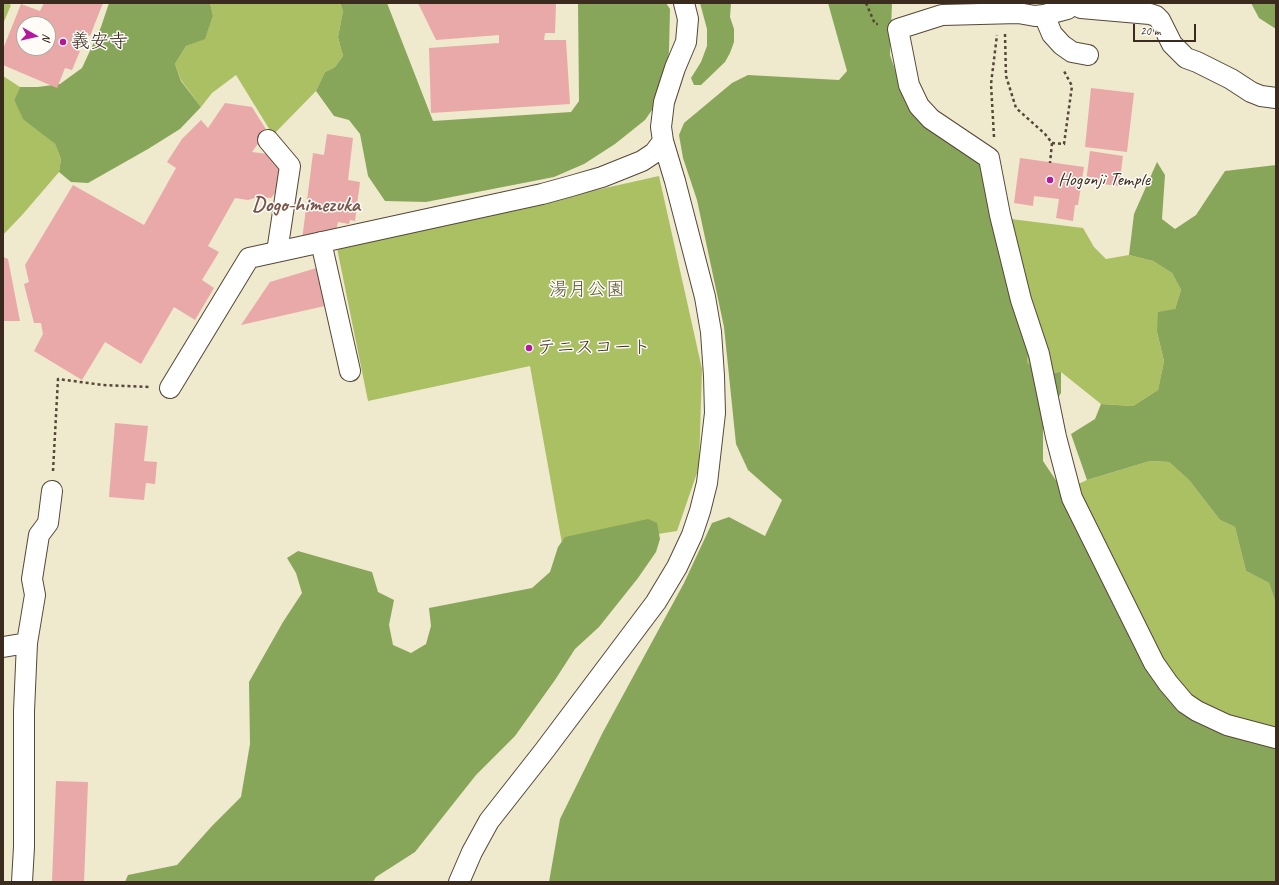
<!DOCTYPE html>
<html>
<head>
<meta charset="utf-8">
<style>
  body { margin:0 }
  #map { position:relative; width:1279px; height:885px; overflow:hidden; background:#efe9ce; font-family:Caveat,sans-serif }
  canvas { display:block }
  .frame { position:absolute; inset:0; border:4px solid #3b2a1e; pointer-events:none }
  .north { position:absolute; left:16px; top:16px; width:40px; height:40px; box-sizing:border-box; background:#fdfcf7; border:1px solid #afa8a0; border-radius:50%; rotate:98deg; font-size:11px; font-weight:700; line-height:16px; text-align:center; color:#3b2a1e }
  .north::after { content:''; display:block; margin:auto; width:14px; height:18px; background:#b5179e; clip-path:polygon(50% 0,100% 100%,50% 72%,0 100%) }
  .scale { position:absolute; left:1133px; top:24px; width:63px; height:18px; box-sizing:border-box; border:2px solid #3b2a1e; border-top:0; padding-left:5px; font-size:12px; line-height:14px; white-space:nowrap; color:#3b2a1e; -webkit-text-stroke:3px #fdfcf7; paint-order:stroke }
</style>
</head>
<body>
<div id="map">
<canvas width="1279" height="885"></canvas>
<div class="frame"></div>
<div class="north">N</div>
<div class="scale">20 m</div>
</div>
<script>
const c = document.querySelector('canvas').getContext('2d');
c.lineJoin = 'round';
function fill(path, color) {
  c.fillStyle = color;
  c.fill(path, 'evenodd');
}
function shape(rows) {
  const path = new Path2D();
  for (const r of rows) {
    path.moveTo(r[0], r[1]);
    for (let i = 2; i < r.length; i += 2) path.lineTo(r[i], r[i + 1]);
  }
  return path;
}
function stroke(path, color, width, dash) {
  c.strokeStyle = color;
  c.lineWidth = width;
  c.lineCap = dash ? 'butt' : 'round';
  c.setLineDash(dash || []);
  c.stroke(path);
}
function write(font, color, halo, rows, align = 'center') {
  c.font = font + ' Caveat,"Klee One",sans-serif';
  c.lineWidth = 3;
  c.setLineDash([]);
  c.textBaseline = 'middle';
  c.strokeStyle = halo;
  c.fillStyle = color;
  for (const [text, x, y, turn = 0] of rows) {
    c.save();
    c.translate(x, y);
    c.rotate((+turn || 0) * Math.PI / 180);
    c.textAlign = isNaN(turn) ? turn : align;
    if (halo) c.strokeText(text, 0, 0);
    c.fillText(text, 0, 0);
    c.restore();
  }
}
const green = shape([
  [3,3,7,3,11,5,3,24],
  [210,3,340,3,343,11,338,37,343,56,335,67,325,72,316,91,273,135,236,75,212,93,201,107,181,80,175,64,186,46,205,38,213,16],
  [3,76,20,87,14,100,23,118,55,144,61,159,59,172,23,214,3,235],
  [659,176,702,369,699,467,677,531,563,549,530,366,368,401,337,248],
  [1003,218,1083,228,1094,247,1106,259,1129,255,1153,261,1172,273,1181,290,1175,309,1157,332,1164,361,1158,390,1133,406,1101,404,1061,372,1040,374,1027,362,1029,349],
  [1150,461,1169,462,1189,480,1220,520,1235,527,1246,571,1269,583,1276,604,1276,746,1193,717,1063,491,1087,480]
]);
const forest = shape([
  [109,3,210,3,213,16,205,39,186,46,175,64,181,81,201,107,180,129,148,149,88,183,71,182,59,172,61,159,55,144,23,119,14,100,20,87,38,87,60,84,82,68,101,27],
  [340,3,387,3,433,121,571,112,579,101,578,3,666,3,670,9,669,51,667,71,659,100,645,120,615,144,584,164,554,177,426,202,385,201,368,176,360,134,349,120,334,116,316,91,325,72,335,67,343,56,338,37,343,11],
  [700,3,731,3,730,17,734,29,734,42,730,53,725,62,701,85,694,85,691,78,701,62,707,46,707,29],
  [828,3,892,3,890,55,901,87,986,166,1029,349,1027,362,1040,374,1061,372,1061,393,1043,421,1043,461,1063,491,1150,674,1276,746,1276,882,549,882,560,819,603,732,684,583,712,523,729,517,765,536,782,500,748,470,736,444,724,327,697,200,683,158,679,135,684,123,732,83,748,75,839,80,847,71],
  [1251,3,1276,3,1276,29,1259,18],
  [1157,162,1165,175,1162,219,1175,229,1196,215,1225,171,1276,165,1276,604,1269,583,1246,571,1235,527,1220,520,1189,480,1169,462,1150,461,1087,480,1071,434,1095,419,1101,404,1133,406,1158,390,1164,361,1157,332,1158,312,1175,309,1181,290,1172,273,1153,261,1129,255,1134,214],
  [648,519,657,523,660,539,656,552,638,578,599,627,575,649,555,680,515,736,476,775,415,852,376,877,373,882,125,882,128,875,177,865,212,826,241,797,250,744,249,682,283,622,302,593,296,573,287,558,298,551,372,572,378,592,394,600,389,625,393,645,411,653,426,644,431,626,429,608,532,588,550,572,558,547,565,537]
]);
const building = shape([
  [44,3,103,3,90,36,82,32,75,49,80,51,72,70,65,68,57,88,3,65,3,49,21,4,40,11],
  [24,24,48,24,48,48,24,48],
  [418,3,556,3,555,33,545,33,544,40,566,40,570,104,431,113,429,48,499,43,499,35,436,40],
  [1091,88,1134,93,1127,152,1085,147],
  [225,103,252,107,267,131,252,152,275,155,284,182,271,198,258,197,248,200,235,198,208,246,219,252,202,280,214,288,195,320,174,307,141,364,105,342,82,380,34,351,43,334,41,323,34,323,24,284,29,282,25,265,73,185,144,225,176,168,167,162,182,139,201,120,208,128],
  [327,134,353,138,348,180,360,182,355,221,350,220,349,224,338,222,336,231,302,240,313,153,324,155],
  [1090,151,1123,156,1119,186,1086,182],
  [1020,158,1084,167,1078,205,1075,205,1073,221,1056,218,1059,199,1034,196,1033,206,1014,203],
  [3,257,8,259,20,321,3,321],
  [323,266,329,305,241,325,270,282],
  [115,423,148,426,144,461,157,462,155,484,146,483,144,500,109,497],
  [56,781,88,782,84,882,52,882]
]);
const path = shape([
  [866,3,875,24,878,24],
  [1005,34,1006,76,1016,108,1045,134,1052,143,1050,163],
  [994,137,991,84,997,35],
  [1052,143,1064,144,1072,86,1064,71],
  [53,471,58,379,103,385,151,387]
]);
const street = shape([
  [1074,3,1074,4,1081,8,1150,14,1156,16,1160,20,1172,44,1186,58,1197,62,1231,79,1251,92,1261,96,1276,98],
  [1074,4,1067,9,1044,15,1035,16,1018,13,942,15,898,29,909,85,919,106,931,119,989,158,1000,215,1021,300,1039,354,1056,437,1072,498,1154,663,1168,683,1185,703,1197,711,1227,725,1276,738],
  [1044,15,1052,34,1062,45,1072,52,1088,55],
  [268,140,290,166,277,252],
  [321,242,350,371],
  [170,388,249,258,542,194,571,186,602,177,642,161,654,153,663,141],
  [3,647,27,643],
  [22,882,24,847,24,711,27,643,35,595,32,579,39,535,48,523,52,491],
  [459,882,472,852,489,821,544,751,656,602,677,567,692,535,700,511,707,483,715,413,714,376,711,332,705,297,675,181,663,141,661,127,664,102,675,68,686,42,688,19,684,3]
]);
const markers = [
  [63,42,4,"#b5179e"],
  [1050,180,4,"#b5179e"],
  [529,348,4,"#b5179e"]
];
const poiNames = [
  ["義安寺",71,42],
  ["Hogonji Temple",1058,180],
  ["テニスコート",537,348]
];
const parkNames = [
  ["湯月公園",587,290]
];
const quarterNames = [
  ["Dogo-himezuka",306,205]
];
fill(green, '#abbf63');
fill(forest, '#88a659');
fill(building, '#e9a9a8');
stroke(street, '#564738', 22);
stroke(path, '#564738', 2.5, [3, 3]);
stroke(street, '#fff', 20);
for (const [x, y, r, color] of markers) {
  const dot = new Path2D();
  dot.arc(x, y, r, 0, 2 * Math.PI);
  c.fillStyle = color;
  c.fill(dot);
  stroke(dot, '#fdfcf7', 1.5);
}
write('19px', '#3b2a1e', '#fdfcf7', poiNames, 'left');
write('19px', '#5d5733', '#fdfcf7', parkNames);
write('bold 21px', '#78564e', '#fdfcf7', quarterNames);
</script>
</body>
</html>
